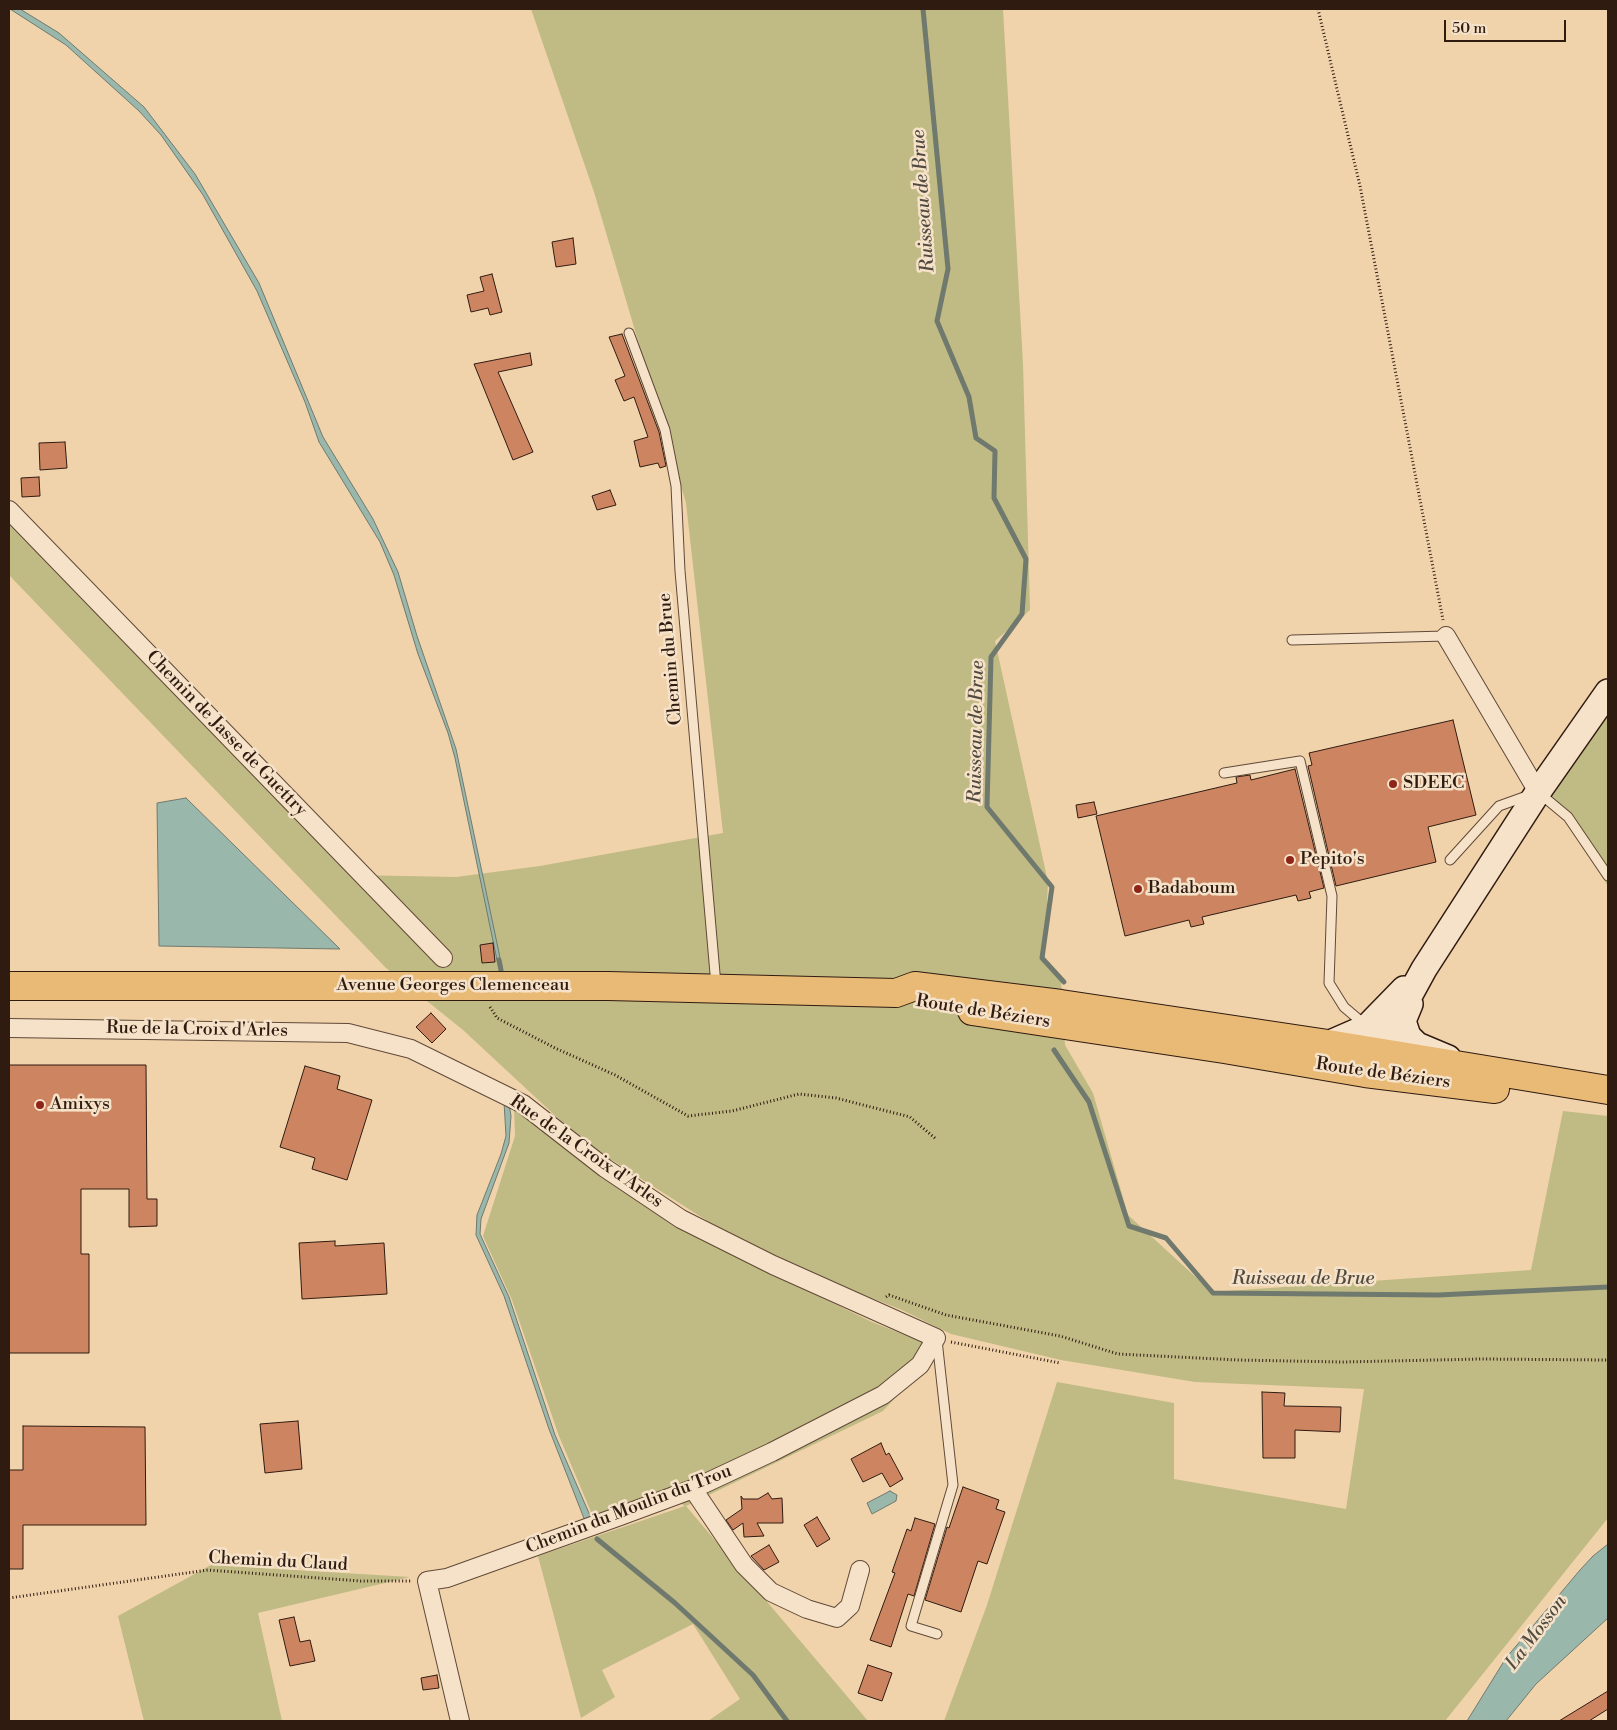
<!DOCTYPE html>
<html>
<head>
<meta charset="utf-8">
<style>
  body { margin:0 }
  #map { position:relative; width:1617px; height:1730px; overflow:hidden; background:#f0d3ab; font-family:"Libre Bodoni",serif }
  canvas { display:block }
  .frame { position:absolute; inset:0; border:10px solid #301b11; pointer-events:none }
  .scale { position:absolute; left:1444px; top:20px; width:122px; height:22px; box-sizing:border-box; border:2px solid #301b11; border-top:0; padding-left:6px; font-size:15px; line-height:18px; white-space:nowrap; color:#301b11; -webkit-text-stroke:4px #f5e2c8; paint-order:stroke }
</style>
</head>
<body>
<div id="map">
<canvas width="1617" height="1730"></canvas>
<div class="frame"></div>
<div class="scale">50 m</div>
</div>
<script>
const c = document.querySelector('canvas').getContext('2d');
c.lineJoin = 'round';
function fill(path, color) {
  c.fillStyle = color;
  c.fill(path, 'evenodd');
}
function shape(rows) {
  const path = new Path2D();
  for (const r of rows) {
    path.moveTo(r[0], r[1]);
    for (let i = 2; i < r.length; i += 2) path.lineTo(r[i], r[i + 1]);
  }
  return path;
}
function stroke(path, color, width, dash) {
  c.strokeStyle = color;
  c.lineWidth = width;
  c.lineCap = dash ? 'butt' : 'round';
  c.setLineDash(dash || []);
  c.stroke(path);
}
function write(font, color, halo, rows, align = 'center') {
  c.font = font + ' "Libre Bodoni",serif';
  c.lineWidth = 5;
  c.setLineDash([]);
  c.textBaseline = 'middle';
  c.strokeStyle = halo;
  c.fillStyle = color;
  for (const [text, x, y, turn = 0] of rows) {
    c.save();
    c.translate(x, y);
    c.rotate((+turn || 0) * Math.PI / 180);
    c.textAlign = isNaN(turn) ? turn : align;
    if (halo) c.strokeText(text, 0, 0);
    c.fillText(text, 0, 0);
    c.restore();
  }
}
const green = shape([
  [531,9,1003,9,1023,364,1030,610,995,641,1048,882,1044,964,1061,981,1065,1045,1093,1093,1128,1215,1212,1292,1531,1270,1563,1111,1608,1116,1608,1518,1445,1721,944,1721,987,1605,1057,1382,1174,1403,1174,1479,1346,1509,1364,1389,1195,1382,1061,1360,951,1334,902,1310,805,1272,720,1229,604,1155,561,1121,463,1030,386,968,9,575,9,518,353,875,456,877,540,866,723,833,686,503,594,192],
  [1608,708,1608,886,1548,794],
  [514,1106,595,1170,679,1228,872,1322,940,1349,883,1411,686,1506,868,1721,708,1721,740,1699,693,1624,602,1670,615,1697,581,1718,538,1556,685,1506,663,1493,594,1519,559,1436,512,1300,483,1236,515,1136],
  [211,1565,410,1577,258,1613,282,1721,144,1721,118,1616]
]);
const water = shape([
  [10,9,20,9,59,33,144,107,195,174,259,283,323,437,373,519,398,572,417,636,456,749,502,967,499,966,497,960,455,758,448,733,418,654,394,575,380,542,319,442,305,402,257,291,203,195,161,135,139,111,66,45,10,9],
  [186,798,340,949,159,946,157,803,186,798],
  [504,1102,509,1104,511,1116,509,1143,481,1219,480,1234,509,1297,555,1435,592,1520,585,1521,549,1429,504,1296,476,1235,477,1215,501,1154,506,1136,504,1102],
  [890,1491,897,1495,896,1501,872,1514,867,1503,890,1491],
  [1608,1544,1608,1618,1536,1684,1506,1721,1467,1721,1506,1658,1580,1570,1593,1556,1608,1544]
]);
const stream = shape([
  [923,9,948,269,937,321,969,397,976,438,995,451,994,498,1026,559,1022,614,991,657,987,807,1052,887,1042,958,1064,982],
  [499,960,501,970],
  [1054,1050,1089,1102,1129,1226,1166,1238,1213,1293,1438,1295,1608,1287],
  [597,1539,675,1603,753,1675,787,1721]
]);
const building = shape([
  [573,238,576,264,556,267,552,242,573,238],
  [492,274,502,312,490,315,488,308,471,312,467,295,484,291,480,277,492,274],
  [622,334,659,432,666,466,660,468,658,463,640,467,634,441,648,437,634,397,624,401,615,380,625,376,609,337,622,334],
  [530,353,532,365,498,372,533,452,513,460,474,364,530,353],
  [65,442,67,468,40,470,39,443,65,442],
  [39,477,40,496,22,497,21,478,39,477],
  [610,490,616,505,597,510,592,496,610,490],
  [1453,720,1476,815,1428,827,1436,862,1336,886,1308,766,1312,765,1309,753,1453,720],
  [1295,769,1324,888,1309,892,1311,898,1298,901,1296,895,1202,917,1204,924,1191,927,1189,920,1125,936,1096,816,1237,783,1236,777,1250,775,1251,780,1295,769],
  [1094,802,1097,814,1078,818,1076,805,1094,802],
  [493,943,495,962,482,963,480,945,493,943],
  [431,1013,446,1029,432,1043,416,1027,431,1013],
  [9,1065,146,1065,147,1199,157,1199,157,1226,129,1227,129,1189,81,1189,81,1254,89,1254,89,1353,9,1353,9,1065],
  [305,1066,340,1076,337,1089,372,1100,347,1180,312,1169,315,1158,280,1147,305,1066],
  [335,1241,335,1246,384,1243,387,1294,302,1299,299,1243,335,1241],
  [1262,1392,1285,1393,1284,1406,1341,1407,1340,1432,1295,1430,1295,1458,1263,1458,1262,1392],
  [298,1421,302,1469,265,1473,260,1424,298,1421],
  [23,1426,145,1427,146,1525,23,1525,23,1569,9,1569,9,1470,23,1470,23,1426],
  [881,1443,886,1455,889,1453,903,1479,890,1487,882,1473,863,1482,851,1459,881,1443],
  [963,1487,999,1500,996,1509,1005,1512,987,1564,978,1561,961,1612,925,1600,947,1527,949,1528,963,1487],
  [768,1493,772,1499,782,1498,783,1523,757,1523,764,1536,744,1537,743,1523,733,1530,726,1520,742,1509,741,1496,743,1499,758,1499,768,1493],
  [817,1517,830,1539,817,1547,804,1525,817,1517],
  [915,1518,935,1524,914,1596,908,1594,891,1647,870,1640,895,1573,892,1572,907,1529,911,1531,915,1518],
  [769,1545,779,1562,764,1570,751,1556,769,1545],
  [294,1617,300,1642,310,1640,315,1661,290,1666,279,1620,294,1617],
  [868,1665,892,1673,882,1701,858,1693,868,1665],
  [437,1675,439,1688,423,1690,421,1678,437,1675],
  [1608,1691,1608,1709,1589,1721,1559,1721,1608,1691]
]);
const path = shape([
  [1318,9,1360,186,1443,620],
  [490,1007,497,1018,555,1048,615,1075,688,1116,732,1111,799,1094,836,1098,910,1117,936,1139],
  [886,1297,889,1295,946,1315,1060,1336,1118,1354,1238,1360,1343,1362,1481,1359,1608,1360],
  [951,1342,1060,1363],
  [9,1598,208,1570,361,1581,411,1581]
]);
const lane = shape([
  [629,333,665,430,676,486,680,571,716,985],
  [1292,640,1446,636],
  [1224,773,1300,761,1332,896,1329,983,1344,1007,1364,1024],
  [1450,860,1499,806,1538,792,1568,817,1608,876],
  [937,1340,953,1485,911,1626,937,1634]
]);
const street = shape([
  [9,510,443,958],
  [1446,636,1538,792],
  [9,1028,348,1033,411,1049,523,1104,605,1168,681,1219,773,1265,936,1338,920,1365,883,1395,772,1452,693,1489,620,1516,447,1578,427,1581,460,1721],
  [693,1489,744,1565,771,1592,807,1609,837,1618,850,1606,860,1570]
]);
const secondary = shape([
  [1410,1004,1403,1021,1408,1036,1417,1045,1448,1058],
  [1328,1044,1367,1027,1404,989],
  [1367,1066,1372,1051,1388,1035,1424,969,1538,792,1608,692]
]);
const primary = shape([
  [9,986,608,986,896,993,915,986,1061,1004,1328,1044,1608,1090],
  [972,1011,1224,1049,1365,1073,1495,1089]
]);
const markers = [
  [1393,784,5,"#8f2418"],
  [1290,860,5,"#8f2418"],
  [1138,889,5,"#8f2418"],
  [40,1105,5,"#8f2418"]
];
const streetNames = [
  ["Chemin du Brue",671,659,-95],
  ["Chemin de Jasse de Guettry",226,734,46],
  ["Avenue Georges Clemenceau",453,986],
  ["Route de Béziers",983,1012,9],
  ["Rue de la Croix d'Arles",197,1030,1],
  ["Route de Béziers",1383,1074,8],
  ["Rue de la Croix d'Arles",586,1152,35],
  ["Chemin du Moulin du Trou",629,1510,-21],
  ["Chemin du Claud",278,1562,3]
];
const poiNames = [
  ["SDEEC",1403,784],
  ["Pepito's",1300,860],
  ["Badaboum",1148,889],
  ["Amixys",50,1105]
];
const waterNames = [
  ["Ruisseau de Brue",924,201,-94],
  ["Ruisseau de Brue",977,732,-89],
  ["Ruisseau de Brue",1303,1279],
  ["La Mosson",1537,1633,-53]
];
fill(green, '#c0ba84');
fill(water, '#9ab7ac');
stroke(water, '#70796e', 1);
stroke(stream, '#70796e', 5);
fill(building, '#cd8561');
stroke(building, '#301b11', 1);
stroke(lane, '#604938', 11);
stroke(street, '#604938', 20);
stroke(secondary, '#301b11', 28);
stroke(primary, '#301b11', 30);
stroke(path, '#301b11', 3, [1, 2.5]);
stroke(lane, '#f5e2c8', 9);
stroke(street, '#f5e2c8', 18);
stroke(secondary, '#f5e2c8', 25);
stroke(primary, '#e8ba76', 28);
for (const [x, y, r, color] of markers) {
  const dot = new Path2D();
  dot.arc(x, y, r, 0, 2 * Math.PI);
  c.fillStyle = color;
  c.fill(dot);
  stroke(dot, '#f5e2c8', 2);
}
write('18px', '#301b11', '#f5e2c8', streetNames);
write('18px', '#301b11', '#f5e2c8', poiNames, 'left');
write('italic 19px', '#504a40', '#f5e2c8', waterNames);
</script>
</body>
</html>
